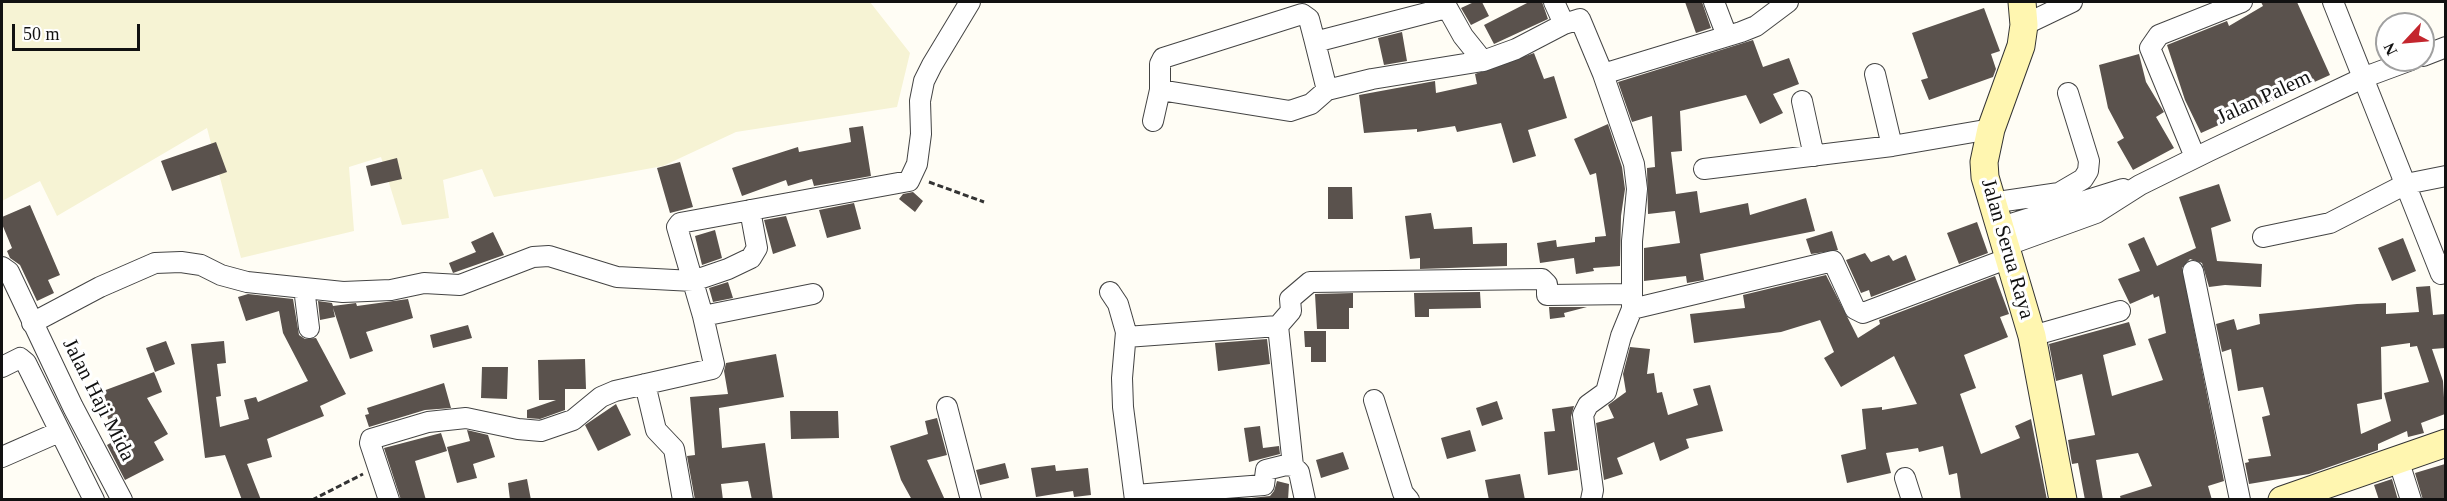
<!DOCTYPE html>
<html>
<head>
<meta charset="utf-8">
<style>
  body { margin:0 }
  #map { position:relative; width:2447px; height:501px; overflow:hidden; background:#fffdf5; font-family:Georgia,serif }
  canvas { display:block }
  .frame { position:absolute; inset:0; border:3px solid #111; pointer-events:none }
  .north { position:absolute; left:2375px; top:12px; width:60px; height:60px; box-sizing:border-box; background:#fff; border:2px solid #a0a0a0; border-radius:50%; rotate:244deg; font-size:16px; font-weight:700; line-height:24px; text-align:center; color:#111 }
  .north::after { content:''; display:block; margin:auto; width:21px; height:27px; background:#c4262e; clip-path:polygon(50% 0,100% 100%,50% 72%,0 100%) }
  .scale { position:absolute; left:12px; top:24px; width:128px; height:27px; box-sizing:border-box; border:3px solid #111; border-top:0; padding-left:8px; font-size:18px; line-height:21px; white-space:nowrap; color:#111; -webkit-text-stroke:4px #fff; paint-order:stroke }
</style>
</head>
<body>
<div id="map">
<canvas width="2447" height="501"></canvas>
<div class="frame"></div>
<div class="north">N</div>
<div class="scale">50 m</div>
</div>
<script>
const c = document.querySelector('canvas').getContext('2d');
c.lineJoin = 'round';
function fill(path, color) {
  c.fillStyle = color;
  c.fill(path, 'evenodd');
}
function shape(rows) {
  const path = new Path2D();
  for (const r of rows) {
    path.moveTo(r[0], r[1]);
    for (let i = 2; i < r.length; i += 2) path.lineTo(r[i], r[i + 1]);
  }
  return path;
}
function stroke(path, color, width, dash) {
  c.strokeStyle = color;
  c.lineWidth = width;
  c.lineCap = dash ? 'butt' : 'round';
  c.setLineDash(dash || []);
  c.stroke(path);
}
function write(font, color, halo, rows, align = 'center') {
  c.font = font + ' Georgia,serif';
  c.lineWidth = 6;
  c.setLineDash([]);
  c.textBaseline = 'middle';
  c.strokeStyle = halo;
  c.fillStyle = color;
  for (const [text, x, y, turn = 0] of rows) {
    c.save();
    c.translate(x, y);
    c.rotate((+turn || 0) * Math.PI / 180);
    c.textAlign = isNaN(turn) ? turn : align;
    if (halo) c.strokeText(text, 0, 0);
    c.fillText(text, 0, 0);
    c.restore();
  }
}
const farmland = shape([
  [2,2,870,2,910,53,897,107,736,132,663,166,494,197,482,169,443,180,449,218,402,225,381,157,349,167,354,231,241,258,207,128,57,216,40,181,2,201]
]);
const building = shape([
  [1474,2,1482,2,1489,16,1471,25,1461,8],
  [1529,2,1542,2,1548,19,1494,44,1484,25],
  [1685,2,1702,2,1711,28,1696,33],
  [2261,2,2297,2,2330,75,2201,133,2185,100,2167,45,2227,21,2229,26,2263,6],
  [1984,8,2000,51,1991,54,1996,69,1993,77,1929,100,1921,80,1928,78,1912,33],
  [1402,32,1407,61,1384,65,1378,38],
  [1753,40,1763,67,1789,58,1799,84,1773,94,1783,113,1760,124,1746,95,1680,111,1682,151,1671,152,1676,194,1697,191,1700,213,1748,203,1750,215,1806,198,1815,231,1700,254,1704,280,1687,283,1686,276,1644,281,1644,248,1680,243,1675,211,1648,214,1647,168,1655,167,1652,116,1632,122,1618,82],
  [1534,53,1544,79,1554,76,1567,118,1528,130,1536,156,1513,163,1501,123,1457,132,1455,126,1417,132,1417,129,1364,133,1359,95,1435,81,1436,93,1477,84,1475,74],
  [2139,54,2146,82,2164,112,2156,117,2174,148,2133,170,2117,142,2124,138,2108,108,2099,65],
  [1608,124,1622,167,1625,189,1621,216,1620,266,1593,268,1594,271,1576,274,1574,258,1540,263,1537,243,1556,240,1557,247,1595,242,1595,237,1606,236,1596,173,1590,175,1574,139],
  [863,126,871,176,814,186,812,179,788,186,786,180,742,196,732,168,798,147,799,152,851,142,849,128],
  [216,142,227,172,172,191,161,161],
  [397,158,402,179,371,186,366,166],
  [680,162,693,207,670,213,657,168],
  [2219,184,2231,221,2211,228,2217,261,2262,264,2261,287,2225,285,2209,287,2202,263,2190,259,2182,268,2224,481,2208,486,2212,500,2121,500,2120,496,2152,486,2138,453,2096,460,2103,500,2085,500,2078,463,2072,464,2068,440,2095,435,2082,374,2056,381,2049,344,2129,322,2136,345,2103,355,2112,396,2163,380,2148,339,2166,333,2159,296,2154,298,2153,294,2130,304,2118,279,2140,271,2128,244,2144,237,2157,266,2196,248,2179,197],
  [1328,187,1352,187,1353,219,1328,219],
  [913,192,923,201,915,212,899,199,903,194],
  [854,203,861,229,827,238,819,210],
  [30,205,60,275,48,280,54,293,37,301,20,265,10,258,7,251,12,248,2,224,2,217],
  [1431,213,1434,229,1472,227,1473,244,1507,243,1507,266,1420,269,1420,258,1410,259,1405,216],
  [786,216,796,246,773,254,764,220],
  [1977,222,1988,253,1959,264,1947,233],
  [715,230,722,258,702,265,695,236],
  [1832,231,1838,250,1811,254,1806,239],
  [493,232,504,255,453,273,449,263,476,252,471,242],
  [2403,238,2416,271,2392,281,2378,248],
  [1865,253,1871,262,1889,255,1893,261,1906,255,1916,280,1871,297,1869,290,1861,293,1846,260],
  [1826,275,1858,338,1880,324,1879,320,1995,276,2009,314,2000,317,2008,337,1964,355,1976,388,1960,394,1981,454,2020,438,2015,426,2031,419,2047,500,1961,500,1957,473,1949,475,1943,446,1919,452,1918,448,1886,453,1891,473,1847,483,1841,455,1866,449,1862,409,1882,407,1882,410,1917,404,1894,356,1841,387,1824,358,1834,352,1820,320,1781,332,1694,343,1690,314,1745,308,1743,295],
  [728,282,733,298,713,302,709,288],
  [2430,286,2433,315,2445,314,2445,348,2432,349,2443,381,2445,414,2421,423,2424,433,2408,437,2407,431,2378,444,2378,450,2309,474,2249,484,2245,463,2249,462,2248,459,2271,456,2262,417,2270,415,2263,387,2238,391,2231,349,2222,352,2216,324,2234,319,2237,330,2260,324,2259,314,2357,304,2386,303,2386,314,2419,312,2416,287],
  [2410,343,2410,347,2417,346,2429,382,2384,393,2391,421,2361,434,2357,404,2382,399,2381,347],
  [1480,292,1481,308,1429,309,1429,317,1415,317,1414,293],
  [1353,293,1353,308,1349,308,1349,329,1317,329,1315,294],
  [248,294,293,299,299,335,305,339,316,338,346,394,320,406,324,416,267,439,272,457,247,464,261,500,242,500,225,455,205,458,191,344,224,341,226,363,217,364,221,396,216,397,220,427,249,419,244,400,256,397,258,402,308,381,283,333,279,311,246,321,238,297],
  [408,299,413,318,366,332,373,351,350,359,333,308,335,317,320,320,318,301,332,303,333,306,356,303,357,306],
  [1549,307,1587,307,1564,313,1565,317,1550,319],
  [468,325,472,338,433,348,430,335],
  [1304,331,1326,331,1326,362,1311,362,1311,347,1305,347],
  [1267,339,1270,364,1218,371,1215,343],
  [166,341,175,364,155,372,146,348],
  [1630,347,1650,349,1647,374,1654,373,1657,393,1662,392,1668,415,1698,405,1693,389,1710,385,1723,431,1686,439,1689,448,1660,461,1654,442,1617,458,1623,474,1604,480,1596,423,1614,418,1608,405,1626,392,1623,374],
  [776,354,784,397,719,408,722,448,765,443,773,500,752,500,748,481,721,484,723,500,695,500,687,456,695,455,690,397,728,394,724,371,726,363],
  [585,359,586,389,565,389,565,410,540,419,527,418,527,410,556,400,539,400,538,360],
  [482,367,508,367,507,399,481,398],
  [154,372,162,392,147,398,168,434,154,442,164,460,125,480,107,445,114,441,107,415,110,415,103,391],
  [444,383,451,408,425,410,369,427,365,415,369,414,367,408],
  [1497,401,1503,419,1482,426,1476,408],
  [616,404,631,435,598,451,585,425],
  [1574,406,1571,417,1578,470,1548,475,1544,432,1555,431,1552,409],
  [790,411,838,411,839,438,791,439],
  [937,418,947,455,927,460,945,500,912,500,901,480,890,446,928,434,925,421],
  [1260,426,1263,448,1279,446,1280,454,1249,462,1244,428],
  [467,430,488,435,495,457,473,464,477,478,457,483,447,447,470,441],
  [1470,430,1476,451,1447,459,1441,438],
  [441,433,447,451,415,461,426,500,401,500,384,448],
  [1343,452,1349,469,1321,478,1316,460],
  [1005,463,1009,478,980,485,976,470],
  [2445,464,2445,500,2423,500,2415,473],
  [1055,465,1056,471,1088,468,1091,495,1074,497,1073,491,1036,497,1031,468],
  [1520,474,1525,500,1489,500,1485,480],
  [527,479,531,500,510,500,508,483],
  [2392,479,2398,500,2379,500,2374,485],
  [1277,481,1289,484,1288,500,1232,500,1270,496,1274,491]
]);
const path = shape([
  [929,182,984,202],
  [312,500,363,474]
]);
const minor = shape([
  [1444,2,1463,36,1483,61,1516,49,1564,24,1580,19,1603,74,1634,164,1637,189,1632,241,1632,309,1621,336,1606,392,1588,405,1583,415,1593,490,1591,500],
  [1554,2,1564,24],
  [1714,2,1727,36],
  [2333,2,2441,274],
  [2024,25,2072,2],
  [2423,56,2446,47],
  [1603,74,1741,32,1756,26,1788,2],
  [1875,74,1892,146],
  [1160,90,1290,111,1311,104,1327,90,1372,79,1483,61],
  [1327,90,1315,42,1446,8],
  [1802,101,1814,156],
  [1153,121,1160,90,1160,64,1163,58,1302,14,1309,19,1315,42],
  [2195,157,2150,48,2159,35,2242,2],
  [1704,169,1892,146,1991,129],
  [1991,203,2059,193,2083,179,2088,171,2089,161,2068,93],
  [1998,228,2123,189],
  [2263,237,2330,223,2406,184,2446,176],
  [2005,246,2096,213,2140,185,2209,151,2365,77,2411,60],
  [2,267,9,272,73,407,122,500],
  [2193,271,2240,500],
  [304,288,309,328],
  [1110,292,1118,304,1126,332,1122,378,1123,407,1135,500],
  [1632,309,1833,261,1855,309,1863,313,2009,258],
  [703,316,813,294],
  [32,323,100,287,155,263,181,262,201,265,221,275,247,282,343,292,391,290,424,283,460,285,533,257,549,256,617,277,693,281,728,269,751,258,757,248,750,210],
  [1278,326,1293,466],
  [2032,336,2120,311],
  [1126,337,1278,326,1291,311,1290,299,1310,282,1542,279,1547,284,1547,295,1632,294],
  [2,367,20,358,26,363,94,500],
  [645,384,656,430,674,449,683,500],
  [1374,400,1403,493,1409,500],
  [947,407,971,500],
  [2,457,59,432],
  [2398,459,2411,500],
  [1905,478,1912,500],
  [1135,495,1264,485,1266,470,1286,465,1293,466,1299,472,1305,500],
  [389,500,370,443,371,439,428,422,466,418,518,429,541,431,573,420,601,397,615,391,712,369,714,364,703,316,677,227,680,223,909,181,917,164,921,134,920,101,924,81,932,65,970,2]
]);
const secondary = shape([
  [2022,2,2024,25,2021,46,1991,129,1984,162,1985,177,2032,336,2063,500],
  [2282,500,2446,443]
]);
const streetNames = [
  ["Jalan Palem",2264,98,-25],
  ["Jalan Serua Raya",2007,249,74],
  ["Jalan Haji Mida",98,400,63]
];
fill(farmland, '#f6f3d4');
fill(building, '#5a524d');
stroke(minor, '#444', 22);
stroke(secondary, '#333', 29);
stroke(path, '#333', 3, [6, 3]);
stroke(minor, '#fff', 20);
stroke(secondary, '#fff6b0', 27);
write('21px', '#111', '#fff', streetNames);
</script>
</body>
</html>
